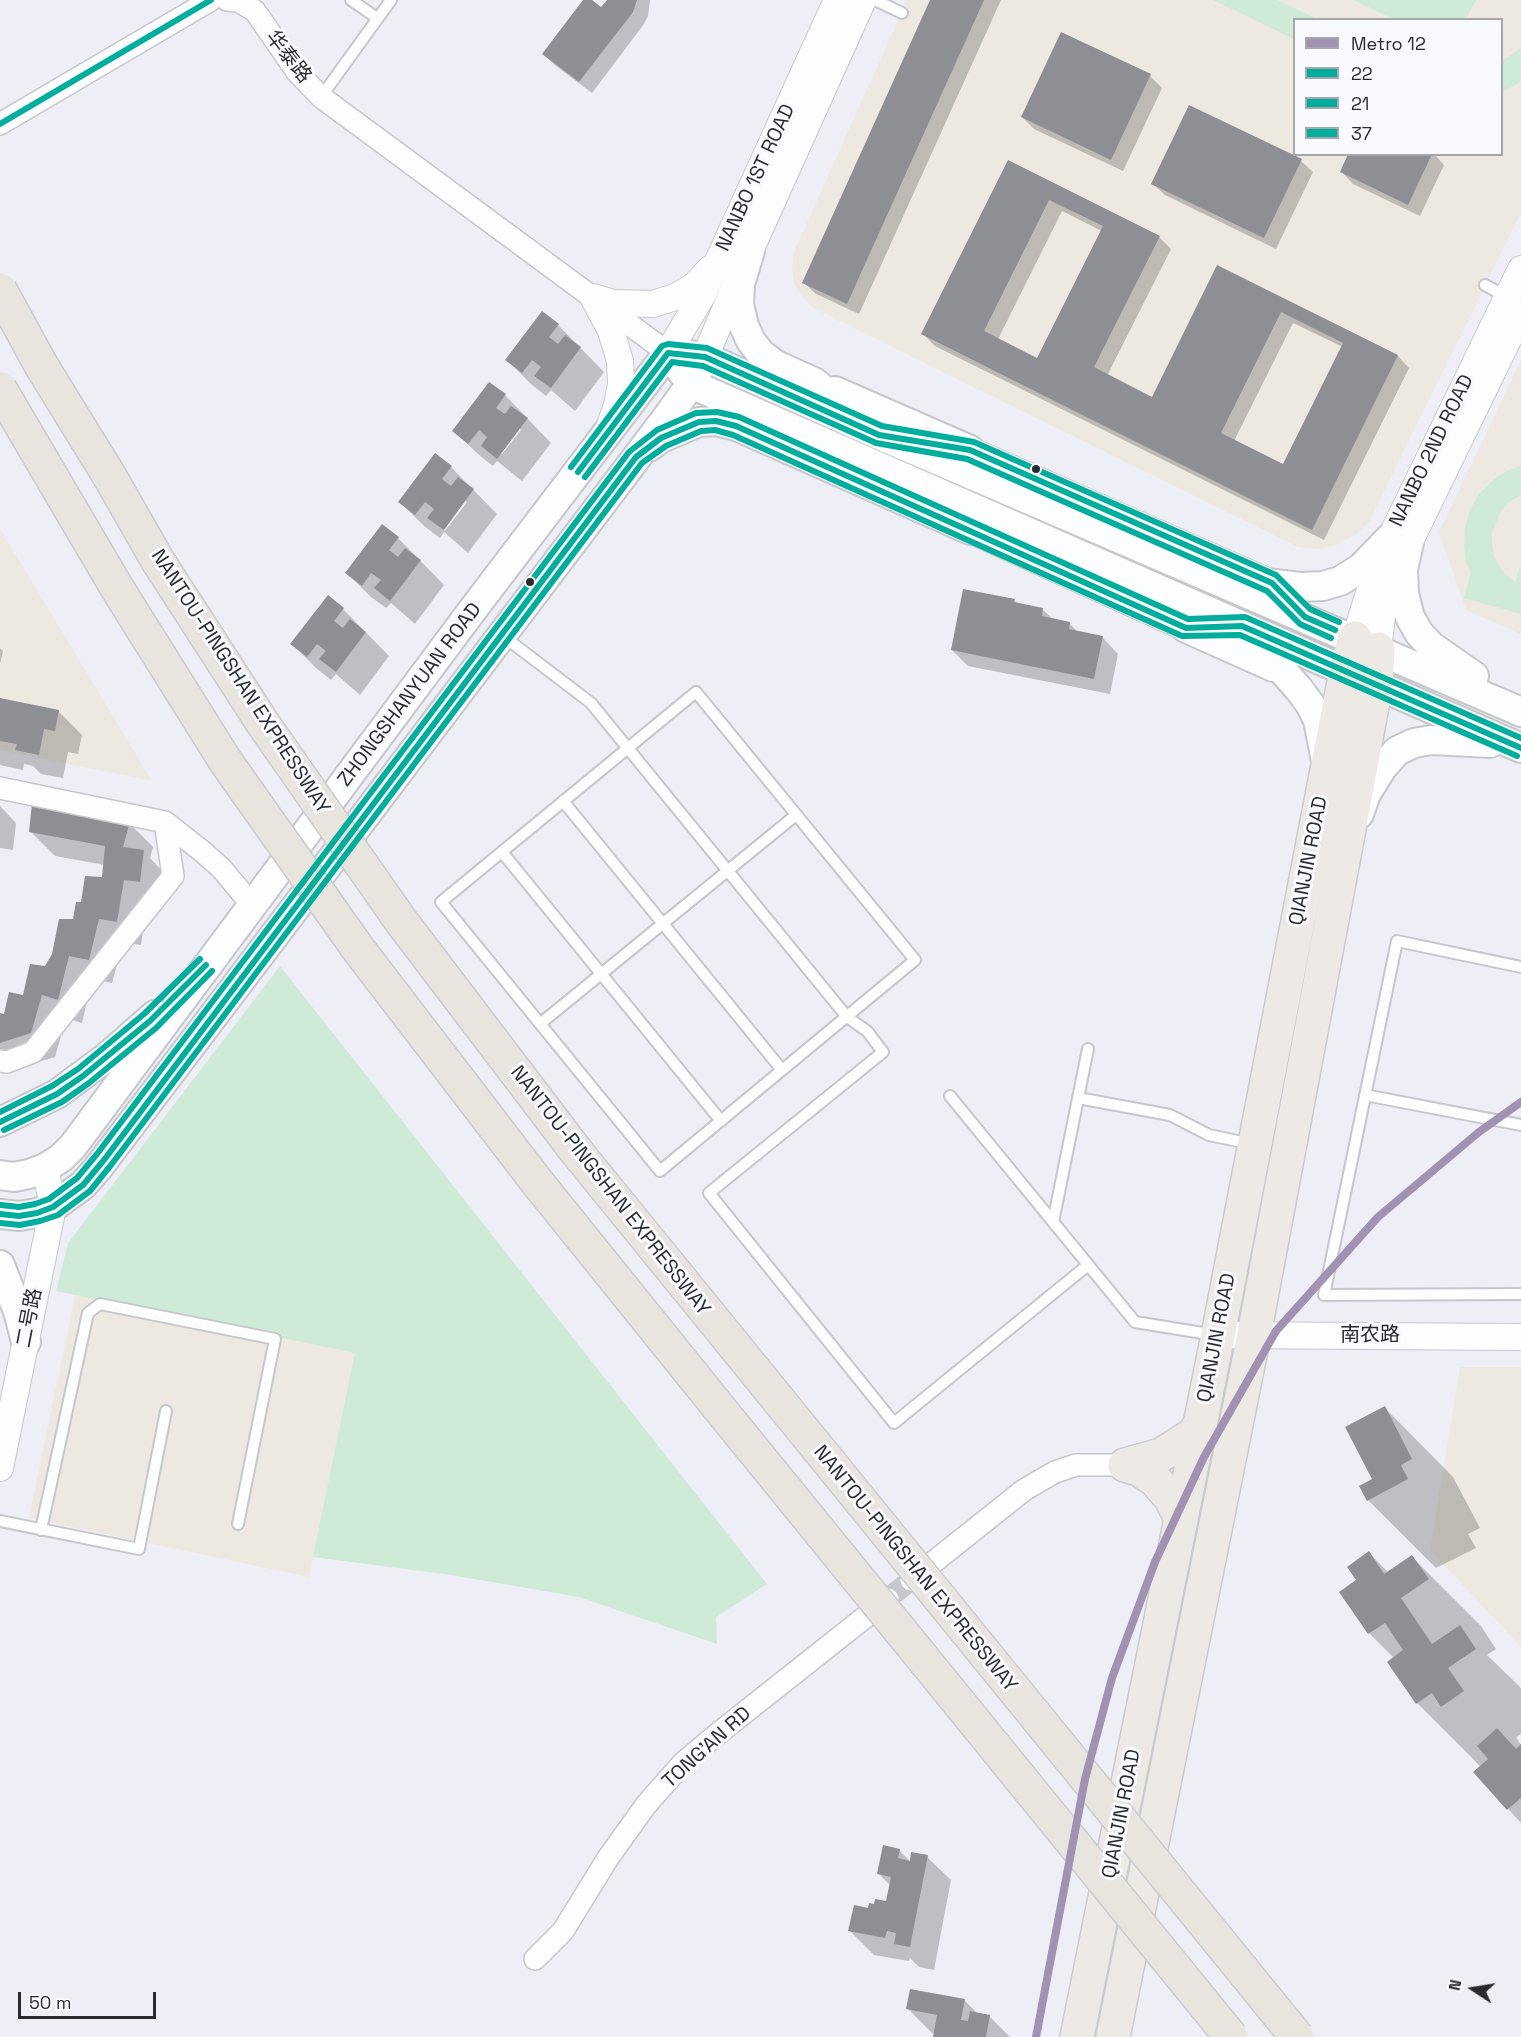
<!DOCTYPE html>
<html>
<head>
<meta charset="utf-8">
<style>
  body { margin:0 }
  #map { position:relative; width:1521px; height:2037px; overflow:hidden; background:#eeeff6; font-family:"Space Grotesk",sans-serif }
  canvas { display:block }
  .legend { position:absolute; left:1293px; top:18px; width:210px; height:138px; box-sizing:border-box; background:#f9faff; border:2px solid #a6a7ab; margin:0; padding:8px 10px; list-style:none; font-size:18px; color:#292a2e }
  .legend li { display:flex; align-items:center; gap:12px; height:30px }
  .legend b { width:30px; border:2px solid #a6a7ab }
  .north { position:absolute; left:1443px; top:1959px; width:60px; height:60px; -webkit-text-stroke:4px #f9faff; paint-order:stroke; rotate:282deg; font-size:16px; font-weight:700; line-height:24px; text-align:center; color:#292a2e }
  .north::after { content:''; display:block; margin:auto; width:21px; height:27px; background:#292a2e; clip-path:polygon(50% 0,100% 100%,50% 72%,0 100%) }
  .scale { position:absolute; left:18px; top:1992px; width:138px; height:27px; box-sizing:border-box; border:3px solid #292a2e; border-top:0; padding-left:8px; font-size:18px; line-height:21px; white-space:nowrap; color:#292a2e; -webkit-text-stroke:4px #f9faff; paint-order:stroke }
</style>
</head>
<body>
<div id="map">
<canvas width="1521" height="2037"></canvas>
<ul class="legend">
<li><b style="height:8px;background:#a192b2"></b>Metro 12</li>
<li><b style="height:8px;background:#01ad9c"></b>22</li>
<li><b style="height:8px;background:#01ad9c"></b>21</li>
<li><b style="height:8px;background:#01ad9c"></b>37</li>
</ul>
<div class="north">N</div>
<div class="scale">50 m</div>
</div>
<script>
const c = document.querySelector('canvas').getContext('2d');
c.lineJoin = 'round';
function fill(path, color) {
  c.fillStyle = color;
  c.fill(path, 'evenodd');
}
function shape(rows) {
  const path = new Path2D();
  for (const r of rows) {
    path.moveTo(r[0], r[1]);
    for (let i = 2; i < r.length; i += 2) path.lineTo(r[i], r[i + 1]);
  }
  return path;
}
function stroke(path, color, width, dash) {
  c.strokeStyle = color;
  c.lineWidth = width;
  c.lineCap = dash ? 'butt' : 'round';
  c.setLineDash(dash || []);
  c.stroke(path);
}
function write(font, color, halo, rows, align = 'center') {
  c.font = font + ' "Space Grotesk","Noto Sans SC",sans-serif';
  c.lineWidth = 6;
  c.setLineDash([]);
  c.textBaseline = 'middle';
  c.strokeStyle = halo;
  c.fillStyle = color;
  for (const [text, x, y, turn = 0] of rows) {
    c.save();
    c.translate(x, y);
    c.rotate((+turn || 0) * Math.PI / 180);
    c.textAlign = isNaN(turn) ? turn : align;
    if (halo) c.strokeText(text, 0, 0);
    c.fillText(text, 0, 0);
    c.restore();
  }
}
const education = shape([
  [907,0,1521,0,1521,213,1369,522,1354,536,1337,545,1318,549,1298,547,815,309,803,298,794,284,792,269,794,252],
  [1294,20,1502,20,1502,154,1294,154],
  [1521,360,1521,634,1466,610,1439,532],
  [0,529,152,781,0,750],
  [75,1295,356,1353,309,1577,29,1518],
  [1460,1367,1521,1367,1521,1647,1430,1550]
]);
const green = shape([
  [1213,0,1277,0,1317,19,1294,20,1294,39],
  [1354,0,1476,0,1466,19,1395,20],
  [1521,48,1521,82,1502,92,1502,61],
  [1521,466,1521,495,1509,502,1501,511,1492,532,1492,544,1494,556,1499,566,1506,575,1515,582,1521,564,1521,614,1464,598,1471,572,1467,565,1464,546,1465,528,1470,510,1479,494,1492,481,1507,471],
  [280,966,767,1584,716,1617,717,1644,579,1597,451,1575,313,1557,355,1353,56,1291,68,1243]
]);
const shadow = shape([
  [585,0,589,0,602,9,608,0,650,0,648,16,644,24,592,93,556,66,544,54],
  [932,0,1001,0,859,314,816,294,804,283],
  [1061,34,1150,76,1162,88,1123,171,1034,129,1022,117],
  [1350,154,1434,154,1444,165,1420,216,1353,184,1342,172],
  [1301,161,1313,172,1276,249,1165,195,1153,184],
  [1008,162,1159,237,1171,249,1107,376,1153,399,1218,267,1398,356,1409,368,1324,540,935,346,923,334],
  [1062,211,1102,231,1038,360,998,339],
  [1293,323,1343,347,1284,466,1234,441],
  [558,325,604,372,575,411,551,390,546,396,531,384,507,360],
  [505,395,551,443,522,481,497,461,493,466,478,454,454,431],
  [518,428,521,430,502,454,500,452],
  [451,467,497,514,468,553,444,532,440,538,424,526,400,502],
  [465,500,467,502,445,531,443,529],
  [398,538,444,585,415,624,391,603,386,608,371,597,347,573],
  [1014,600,1018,604,1042,609,1054,620,1070,624,1079,633,1102,637,1118,654,1110,694,968,666,952,650],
  [343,609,389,656,360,695,336,674,331,680,316,668,292,644],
  [0,648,3,651,0,664],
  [0,699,58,711,82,735,78,754,68,752,63,778,41,774,33,766,24,764,23,770,0,765],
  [0,806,16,823,13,850,0,848],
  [129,823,153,847,150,858,167,876,164,905,147,903,141,945,123,942,112,983,92,979,82,1023,66,1018,55,1057,11,1070,0,1068,0,1015,5,1015,24,996,45,968,74,921,82,904,103,879,105,865,55,856,31,832],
  [1385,1408,1453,1477,1480,1528,1468,1534,1476,1548,1436,1568,1368,1500,1374,1480],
  [1369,1553,1389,1573,1412,1557,1481,1626,1496,1649,1487,1655,1521,1688,1521,1734,1516,1737,1521,1745,1521,1823,1475,1772,1481,1767,1417,1703,1394,1658,1369,1633,1341,1592,1358,1581],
  [899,1850,911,1862,927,1857,951,1880,934,1970,919,1967,910,1958,909,1961,874,1955,850,1931,869,1910,888,1903,891,1886,879,1874],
  [964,2000,978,2014,989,2016,1010,2037,934,2037,935,2033,932,2033,908,2009]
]);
const building = shape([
  [583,0,592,0,601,7,607,0,637,0,633,12,579,82,542,54],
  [930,0,984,0,847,304,802,283],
  [1061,32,1151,74,1111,160,1021,117],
  [1189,105,1302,159,1264,238,1151,184],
  [1348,154,1432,154,1408,205,1340,172],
  [1008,160,1160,236,1094,367,1152,397,1217,265,1398,355,1312,530,921,334],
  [1049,200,1103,226,1037,358,984,331],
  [1281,312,1343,343,1283,464,1221,433],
  [542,311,559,324,549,337,558,344,565,335,581,347,551,388,534,376,541,367,532,360,522,373,505,360],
  [489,382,506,394,496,408,505,414,511,406,528,418,497,459,481,446,487,437,479,430,468,444,452,431],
  [435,453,452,466,442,479,451,486,458,477,474,489,444,530,427,518,434,509,425,502,415,515,398,502],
  [382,524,399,537,389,550,398,557,405,548,421,560,390,601,374,588,381,580,371,573,362,586,345,573],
  [963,589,1015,599,1014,602,1043,608,1042,616,1070,622,1069,629,1103,636,1094,679,951,650],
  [328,595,344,608,334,621,343,628,350,619,366,632,336,672,319,659,326,651,317,644,307,657,290,644],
  [0,698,59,710,55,731,44,729,39,755,15,750,17,744,0,741],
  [32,803,130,822,123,847,144,850,140,882,124,880,117,922,99,919,89,960,69,956,58,1000,42,995,31,1033,0,1043,0,1013,4,1014,9,992,23,995,30,964,45,966,52,954,59,919,73,919,76,902,81,902,85,876,102,877,105,846,29,832],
  [1385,1406,1412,1459,1401,1465,1408,1479,1367,1501,1359,1486,1372,1479,1345,1427],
  [1369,1551,1384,1574,1412,1555,1429,1579,1401,1598,1432,1644,1460,1625,1476,1649,1448,1668,1464,1691,1441,1707,1432,1693,1416,1704,1387,1662,1403,1650,1385,1623,1368,1634,1339,1592,1356,1580,1347,1567],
  [1497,1728,1516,1749,1521,1744,1521,1798,1507,1810,1473,1772,1488,1759,1477,1746],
  [883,1845,900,1849,898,1858,910,1861,911,1852,928,1855,910,1947,894,1944,896,1933,887,1931,885,1938,848,1931,854,1905,868,1908,869,1903,874,1904,875,1899,886,1901,891,1877,877,1874],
  [910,1989,965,1999,961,2020,968,2021,970,2011,990,2015,986,2037,933,2037,937,2015,906,2009]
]);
const minorTunnel = shape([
  [891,1596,910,1581]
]);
const service = shape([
  [351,0,377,18],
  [875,0,902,13],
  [321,97,391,0],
  [1485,285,1507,297],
  [503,636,591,703,847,1017,867,1031,883,1052,709,1193,894,1423,1088,1265],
  [696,692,915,960,660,1171,441,902,696,692],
  [563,801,782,1070],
  [502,852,721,1121],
  [1521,967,1397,941,1324,1295,1521,1294],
  [541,1023,796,815],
  [1365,1095,1521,1125],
  [950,1096,1135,1322,1215,1335],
  [1078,1098,1170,1115,1209,1135,1252,1144],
  [1053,1222,1088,1049],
  [0,1521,139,1549,166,1411],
  [41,1530,88,1313,100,1304,275,1339,238,1524]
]);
const minor = shape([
  [227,0,238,1,255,11,297,72,321,97,668,353],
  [0,124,211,0],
  [0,788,165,822,203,852,221,868,253,906],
  [0,1061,7,1062,33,1052,173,876,165,822],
  [911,1580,1024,1490,1055,1472,1076,1465,1125,1465],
  [535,1959,563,1931,608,1858,646,1805,683,1763,715,1736,888,1599]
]);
const tertiary = shape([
  [593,297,613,303,653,304,675,297,694,286,710,269],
  [593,297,611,331,620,361,621,384,617,405,610,425],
  [668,353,703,294,837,0],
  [705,357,750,251,863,0],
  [952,447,970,450,1265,580],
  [954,517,970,530,1186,628,1206,627],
  [1355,638,1372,583,1391,537,1521,269],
  [1378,649,1382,617,1396,570,1521,313],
  [1218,1335,1521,1337],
  [0,1468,53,1207,45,1168]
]);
const secondary = shape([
  [750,251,740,284,739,304,744,326,751,341,761,354,776,365,814,382,849,411],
  [688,355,705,357,879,435,1521,712],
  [680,369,691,384,1521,748],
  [835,391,970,450],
  [649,447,661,438,699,422,716,421,736,426,970,530],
  [1409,543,1403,569,1404,594,1410,617,1419,633,1431,646,1474,676],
  [1240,580,1300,587,1323,586,1340,581,1361,568,1391,537],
  [1186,628,1273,667],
  [1250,634,1298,688,1310,704,1318,720,1326,761],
  [1359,814,1366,794,1382,768,1397,751,1414,743,1431,740,1490,743],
  [0,1122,57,1094,107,1057,155,1015],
  [0,1175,14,1177,29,1174,45,1168,61,1158,73,1146,471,612,668,353],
  [0,1214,19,1216,37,1213,53,1207,83,1185,98,1168,665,420,691,384,705,357],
  [0,1265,18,1311,26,1342]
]);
const primary = shape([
  [1125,1465,1161,1455,1193,1435,1201,1423],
  [1125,1465,1138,1469,1155,1480,1170,1497,1181,1518],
  [1077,2037,1218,1335,1346,672,1355,638],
  [1113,2037,1254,1335,1376,685,1378,649]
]);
const trunkBridge = shape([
  [0,290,41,365,110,477,158,561,264,725,401,921,576,1151,1297,2037],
  [0,389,117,588,226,762,359,950,537,1182,720,1409,1231,2037]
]);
const bus1 = shape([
  [0,124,211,0],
  [578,472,668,353,705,357,879,435,970,450,1272,583,1305,617,1335,630],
  [0,1122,57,1094,83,1076,150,1021,206,965],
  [0,1214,19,1216,37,1213,53,1207,83,1185,104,1160,636,457,661,438,699,422,716,421,736,426,1186,628,1242,626,1521,748]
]);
const bus2 = shape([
  [585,477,672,362,703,366,876,443,967,459,1267,591,1300,624,1331,638],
  [4,1130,62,1102,89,1083,156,1028,212,971],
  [0,1223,20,1225,40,1221,58,1215,90,1191,111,1165,642,463,666,446,701,431,715,430,733,435,1182,636,1240,635,1517,756]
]);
const bus3 = shape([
  [571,467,662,346,668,344,707,348,882,426,974,442,1276,575,1310,609,1339,622],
  [0,1112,52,1086,78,1069,144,1014,200,959],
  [1,1205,19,1207,35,1204,49,1199,77,1178,97,1154,629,452,657,430,696,413,717,412,739,417,1188,619,1245,617,1521,738]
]);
const metro1 = shape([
  [1036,2037,1085,1779,1112,1678,1155,1562,1204,1457,1276,1331,1378,1217,1479,1132,1521,1102]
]);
const markers = [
  [1036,469,5,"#292a2e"],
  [530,582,5,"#292a2e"]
];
const streetNames = [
  ["华泰路",288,57,52],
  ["NANBO 1ST ROAD",756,178,-65],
  ["NANBO 2ND ROAD",1432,451,-64],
  ["NANTOU-PINGSHAN EXPRESSWAY",240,682,57],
  ["ZHONGSHANYUAN ROAD",410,695,-53],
  ["QIANJIN ROAD",1309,861,-79],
  ["NANTOU-PINGSHAN EXPRESSWAY",610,1191,52],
  ["二号路",30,1318,-79],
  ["南农路",1370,1336],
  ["QIANJIN ROAD",1217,1338,-79],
  ["NANTOU-PINGSHAN EXPRESSWAY",915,1569,51],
  ["TONG'AN RD",707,1748,-42],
  ["QIANJIN ROAD",1122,1814,-79]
];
fill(education, '#ede8e0');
fill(green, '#cfead6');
fill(shadow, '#0003');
fill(building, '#8e8f94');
stroke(minorTunnel, '#c7c8ce', 21, [21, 10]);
stroke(service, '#c6c7cc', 14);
stroke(minor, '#c6c7cc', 24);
stroke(tertiary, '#c6c7cc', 28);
stroke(secondary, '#c6c7cc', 32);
stroke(primary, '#cacbce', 36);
stroke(service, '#fcfdfe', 10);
stroke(minor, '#fcfdfe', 21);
stroke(tertiary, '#fcfdfe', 26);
stroke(secondary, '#fcfdfe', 28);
stroke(primary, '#edeae5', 33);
stroke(trunkBridge, '#cacbce', 36, []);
stroke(trunkBridge, '#e8e4de', 33);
stroke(bus1, '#01ad9c', 6);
stroke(bus2, '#01ad9c', 6);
stroke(bus3, '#01ad9c', 6);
stroke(metro1, '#a192b2', 8);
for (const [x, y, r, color] of markers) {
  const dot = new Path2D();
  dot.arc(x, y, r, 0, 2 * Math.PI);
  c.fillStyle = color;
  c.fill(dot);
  stroke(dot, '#f9faff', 2);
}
write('20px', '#292a2e', '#f9faff', streetNames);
</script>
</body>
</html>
